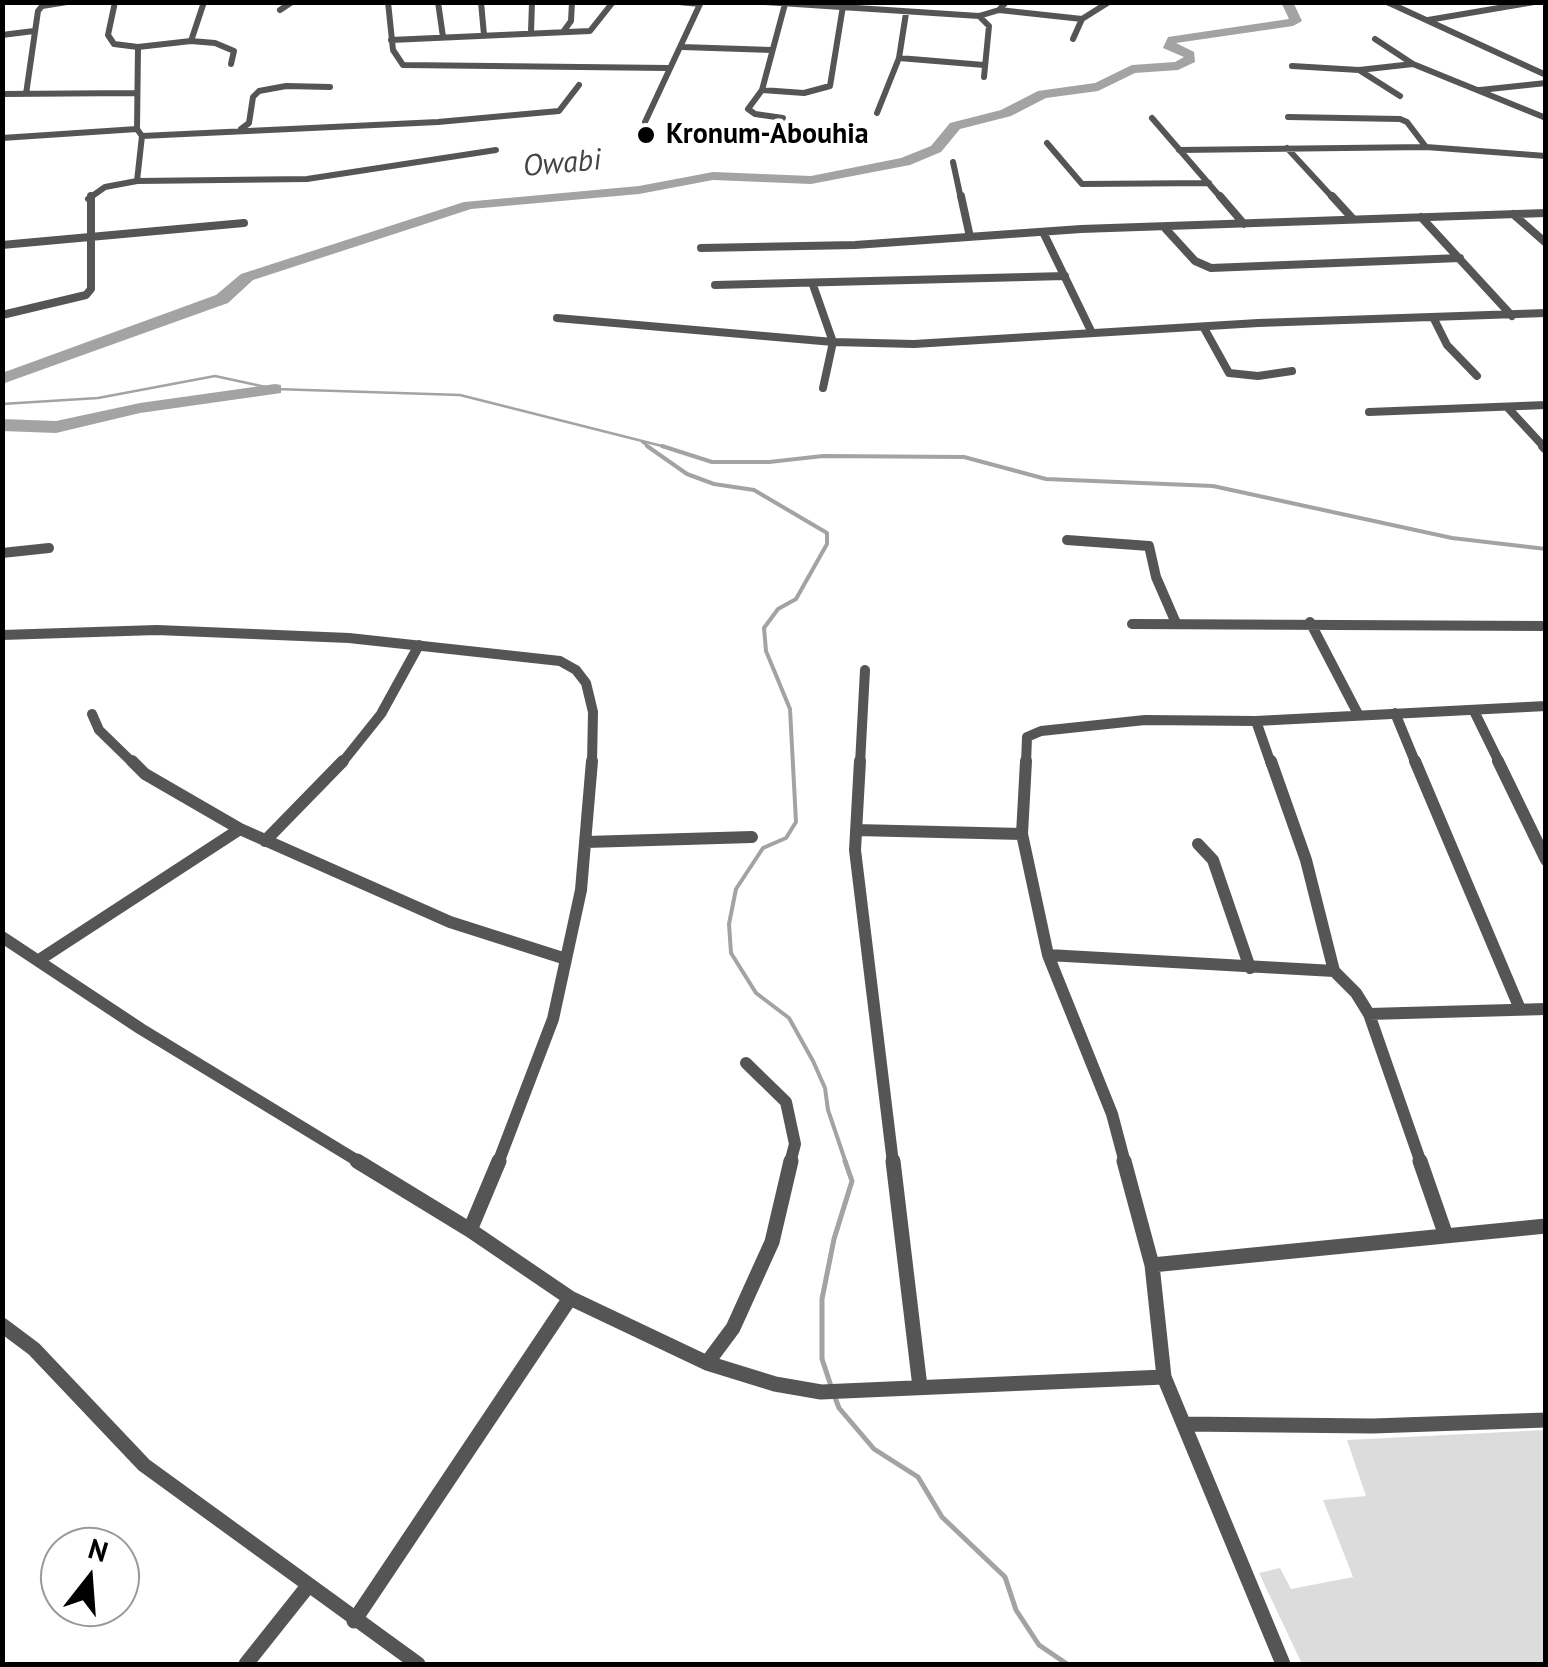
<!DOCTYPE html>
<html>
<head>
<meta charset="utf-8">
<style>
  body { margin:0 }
  #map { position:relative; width:1548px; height:1667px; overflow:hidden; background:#fff; font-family:"PT Sans",sans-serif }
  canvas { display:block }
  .frame { position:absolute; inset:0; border:5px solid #000; pointer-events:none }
  .north { position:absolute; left:40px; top:1527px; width:100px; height:100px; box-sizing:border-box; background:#fff; border:2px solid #999; border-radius:50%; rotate:17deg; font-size:28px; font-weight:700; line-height:40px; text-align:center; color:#000 }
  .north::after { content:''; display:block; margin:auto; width:35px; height:45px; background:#000; clip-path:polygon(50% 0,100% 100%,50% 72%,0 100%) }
</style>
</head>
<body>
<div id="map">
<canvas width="1548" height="1667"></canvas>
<div class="frame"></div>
<div class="north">N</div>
</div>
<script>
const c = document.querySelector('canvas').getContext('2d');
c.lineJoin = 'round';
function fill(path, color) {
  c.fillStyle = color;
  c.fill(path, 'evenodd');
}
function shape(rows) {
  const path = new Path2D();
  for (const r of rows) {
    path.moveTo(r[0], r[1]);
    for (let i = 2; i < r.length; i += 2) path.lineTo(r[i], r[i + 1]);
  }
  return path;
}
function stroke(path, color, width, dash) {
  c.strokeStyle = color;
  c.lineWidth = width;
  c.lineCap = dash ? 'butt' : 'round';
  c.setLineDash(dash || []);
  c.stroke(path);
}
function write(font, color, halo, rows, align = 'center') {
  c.font = font + ' "PT Sans",sans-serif';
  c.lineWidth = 9;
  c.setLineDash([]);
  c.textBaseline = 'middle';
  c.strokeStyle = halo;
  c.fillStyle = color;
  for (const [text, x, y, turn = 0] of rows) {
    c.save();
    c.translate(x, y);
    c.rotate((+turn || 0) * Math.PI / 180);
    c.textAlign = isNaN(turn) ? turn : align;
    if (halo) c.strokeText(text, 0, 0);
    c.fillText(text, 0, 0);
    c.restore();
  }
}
const green = shape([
  [1545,1430,1545,1664,1302,1664,1259,1573,1280,1568,1291,1589,1353,1577,1323,1500,1366,1496,1347,1440]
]);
const streamFar2 = shape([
  [2,404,98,398,215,376,275,389,460,395,670,448],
  [642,442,651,448]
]);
const streamFar1 = shape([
  [647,446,687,474,714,484,754,490,827,533,827,544,796,599,778,609,764,628,766,651,790,709,796,822,786,838,763,848,736,889,729,924,731,953,756,993,789,1018,813,1061,825,1088,828,1110,846,1163],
  [662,446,712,462,769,462,823,456,964,457,1046,479,1213,486,1452,538,1546,549]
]);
const stream = shape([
  [831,1386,822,1359,822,1299,834,1239,852,1181,845,1161],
  [834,1395,839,1408,874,1449,918,1477,942,1517,1005,1577,1016,1610,1039,1645,1067,1664]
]);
const river = shape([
  [1281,2,1293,2,1302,21,1293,26,1176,43,1194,52,1195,62,1178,70,1135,73,1098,91,1046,98,1011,116,960,129,941,152,910,165,811,184,713,180,639,194,471,209,253,280,228,303,2,384,2,373,216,295,241,274,464,202,639,186,713,172,811,176,901,158,931,146,950,123,1001,110,1038,91,1095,83,1132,65,1175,62,1184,57,1163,48,1168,37,1289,19,1281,2],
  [275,384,281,385,281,393,140,413,56,433,2,431,2,419,56,421,140,403,275,384]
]);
const minorFar4 = shape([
  [115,2,108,35,114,44,138,47,137,129],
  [388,2,393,50,403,65,668,68],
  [438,2,443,37],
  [481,2,484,35],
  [679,2,700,4],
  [765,2,979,16,999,10,1006,2],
  [1387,2,1546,75],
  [280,10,292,2],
  [999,10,1082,19],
  [979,16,989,26,984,77],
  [1428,20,1534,2],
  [531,32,532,2],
  [563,32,571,21,572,2],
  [2,35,34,31],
  [1073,39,1082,19,1109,2],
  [1375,39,1413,64,1546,118],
  [391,40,590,31,613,2],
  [191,41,204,2],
  [138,47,191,41,215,43,234,51,231,64],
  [682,47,772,50],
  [899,58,984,65],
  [1292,66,1359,70,1413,64],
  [1359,70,1400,96],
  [762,90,804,93,830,86,843,6],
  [1480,90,1546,83],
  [2,94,136,93],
  [26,94,38,11,42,6,67,2],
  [877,113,899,58,906,13],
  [1288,117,1400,119,1407,122,1426,147],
  [783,118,755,114,748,109,762,90,785,4],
  [1152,118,1222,199],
  [645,122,701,2],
  [241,129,249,123,253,97,259,91,286,86,330,87],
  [142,136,438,122,559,111,579,85],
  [2,138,137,129,142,136,137,181],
  [1047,143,1082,184,1209,183],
  [1287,148,1334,199],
  [1179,150,1426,147,1546,156],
  [953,162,961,199],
  [88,199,105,187,137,181,307,179,496,150]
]);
const minorFar3 = shape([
  [961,196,970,237],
  [1220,196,1244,224],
  [1332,196,1353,219],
  [1513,214,1546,243],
  [1421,217,1512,316],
  [1164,227,1195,261,1211,268,1460,258],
  [1043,232,1092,333],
  [2,245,244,223],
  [701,248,855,245,1081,229,1546,213],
  [715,285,1065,276],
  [813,285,833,342,823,388],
  [2,315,86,295,91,289,91,196],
  [557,318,833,342,914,344,1258,323,1546,313],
  [1434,319,1447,345,1477,376],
  [1204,328,1229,373,1258,376,1292,371],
  [1508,408,1545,448],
  [1369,412,1546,405]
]);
const minorFar2 = shape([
  [1543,446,1546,449],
  [1067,540,1149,546,1156,577,1176,623],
  [2,553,49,548],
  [1310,622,1358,714],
  [1132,624,1546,626],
  [2,635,157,630,349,638,560,661,576,670,586,683,593,712,592,764],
  [1474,711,1500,764],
  [1395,713,1416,764],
  [92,714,99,730,134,764],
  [1256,721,1271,764],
  [341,764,381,714,419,645],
  [860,764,865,670],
  [1026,764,1027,737,1041,731,1145,720,1256,721,1546,706]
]);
const minorFar1 = shape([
  [132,761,145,774,240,829,450,922,566,959],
  [860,761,855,850,893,1163],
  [1026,761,1022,834,1048,955,1112,1114,1125,1163],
  [1271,761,1306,860,1334,971,1356,993,1369,1014,1421,1163],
  [1415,761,1520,1009],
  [1498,761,1546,860],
  [856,830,1022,834],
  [265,841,343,761],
  [586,842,752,837],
  [1198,844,1213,860,1250,968],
  [2,937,141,1029,361,1163],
  [1048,955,1334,971],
  [39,960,240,829],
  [1369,1014,1546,1009],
  [746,1063,786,1102,795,1144,790,1163],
  [498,1163,553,1019,581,890,592,761]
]);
const minor = shape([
  [357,1161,470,1230,570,1298,707,1363,775,1384,821,1392,1164,1377,1152,1265,1124,1161],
  [893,1161,920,1387],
  [1420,1161,1445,1233],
  [470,1230,499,1161],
  [1152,1265,1546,1226],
  [2,1325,34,1349,144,1465,418,1664],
  [707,1363,733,1328,772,1242,791,1161],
  [1164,1377,1283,1664],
  [1184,1424,1373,1426,1546,1420],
  [354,1621,570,1298],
  [246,1664,308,1586]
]);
const markers = [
  [646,135,10,"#000"]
];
const farPoinames = [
  ["Kronum-Abouhia",666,135]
];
const farWaternames = [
  ["Owabi",562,164,-5]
];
fill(green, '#dcdcdc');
stroke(streamFar2, '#a3a3a3', 2.5);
stroke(streamFar1, '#a3a3a3', 4);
stroke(stream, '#a3a3a3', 5);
fill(river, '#a3a3a3');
stroke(minorFar4, '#555', 6);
stroke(minorFar3, '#555', 8);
stroke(minorFar2, '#555', 10);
stroke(minorFar1, '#555', 12);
stroke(minor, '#555', 15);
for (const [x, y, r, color] of markers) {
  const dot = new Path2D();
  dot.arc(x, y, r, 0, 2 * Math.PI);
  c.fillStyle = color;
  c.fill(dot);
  stroke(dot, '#fff', 4);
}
write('bold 28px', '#000', '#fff', farPoinames, 'left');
write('italic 30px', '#444', '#fff', farWaternames);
</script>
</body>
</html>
